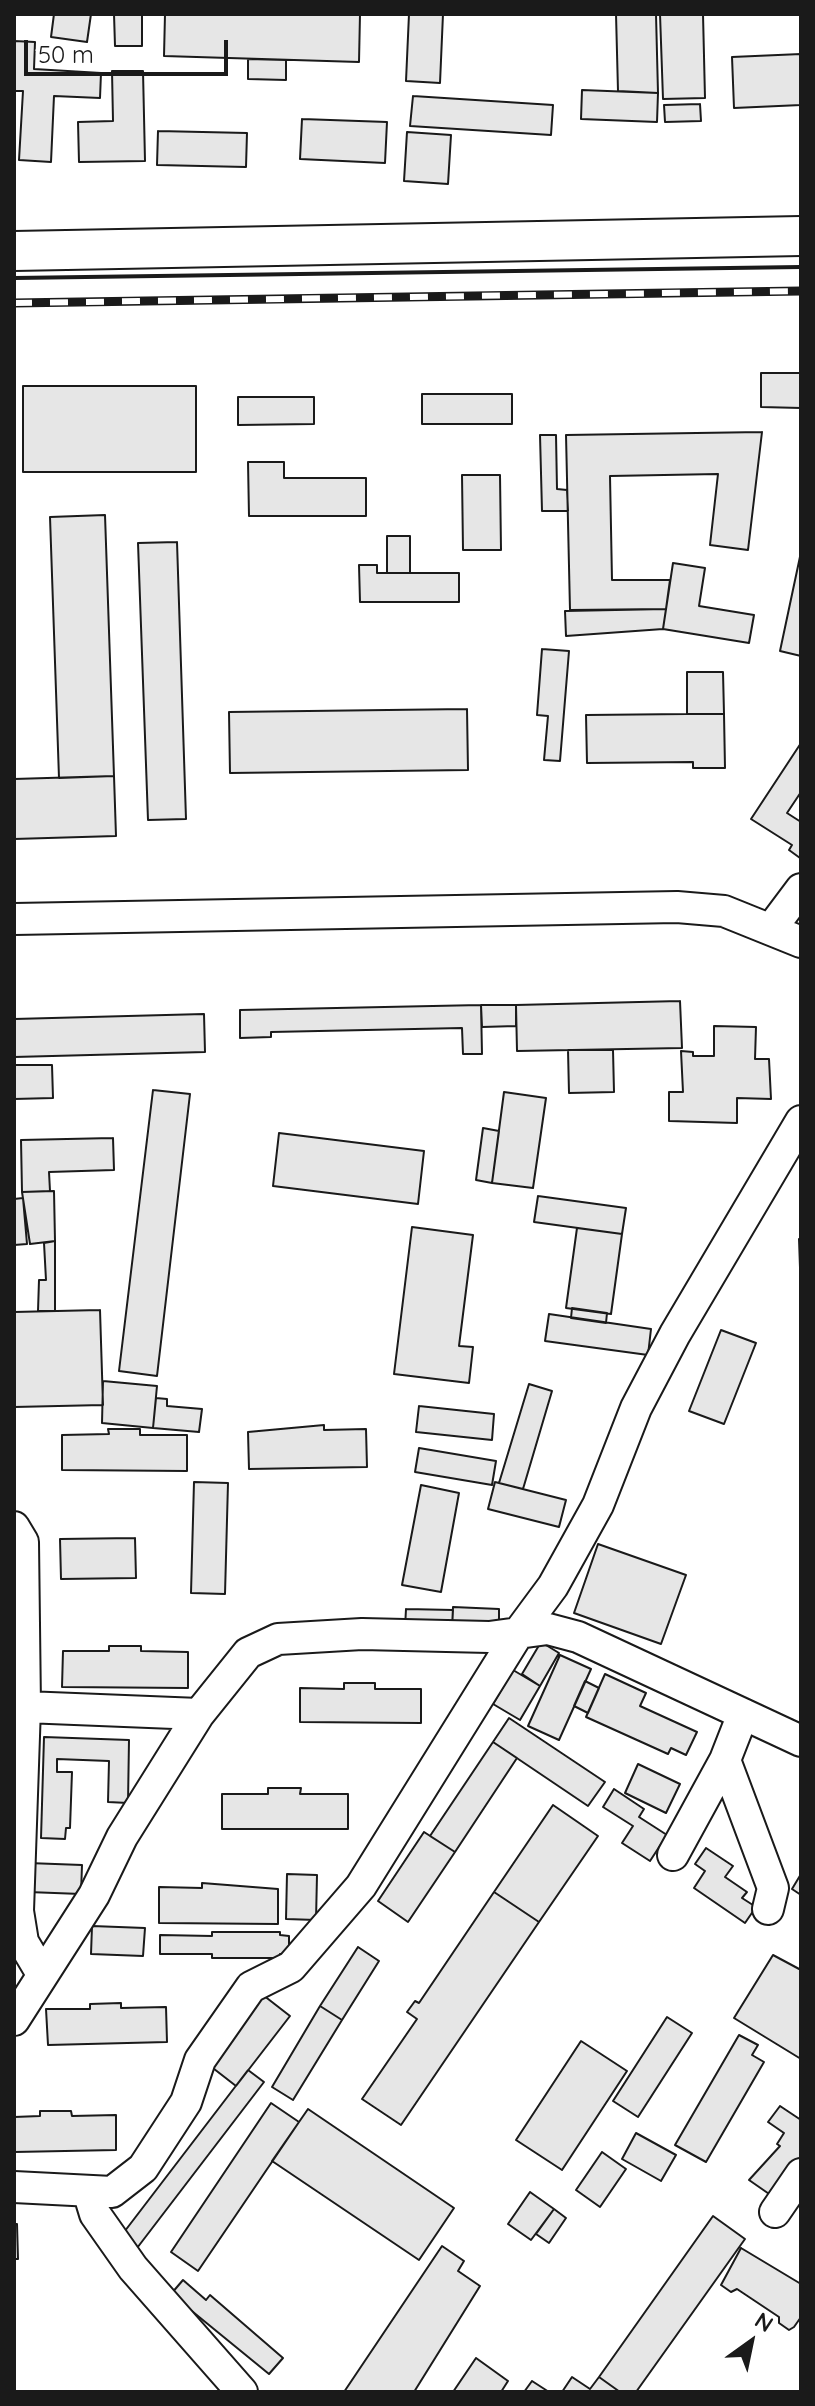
<!DOCTYPE html>
<html>
<head>
<meta charset="utf-8">
<style>
  body { margin:0 }
  #map { position:relative; width:815px; height:2406px; overflow:hidden; background:#fff; font-family:Quicksand,sans-serif }
  canvas { display:block }
  .frame { position:absolute; inset:0; border:16px solid #1a1a1a; pointer-events:none }
  .north { position:absolute; left:711px; top:2302px; width:80px; height:80px; -webkit-text-stroke:6px #fff; paint-order:stroke; rotate:33deg; font-size:22px; font-weight:700; line-height:32px; text-align:center; color:#1a1a1a }
  .north::after { content:''; display:block; margin:auto; width:28px; height:36px; background:#1a1a1a; clip-path:polygon(50% 0,100% 100%,50% 72%,0 100%) }
  .scale { position:absolute; left:24px; top:40px; width:204px; height:36px; box-sizing:border-box; border:4px solid #1a1a1a; border-top:0; padding-left:10px; font-size:24px; line-height:28px; white-space:nowrap; color:#1a1a1a; -webkit-text-stroke:6px #fff; paint-order:stroke }
</style>
</head>
<body>
<div id="map">
<canvas width="815" height="2406"></canvas>
<div class="frame"></div>
<div class="north">N</div>
<div class="scale">50 m</div>
</div>
<script>
const c = document.querySelector('canvas').getContext('2d');
c.lineJoin = 'round';
function fill(path, color) {
  c.fillStyle = color;
  c.fill(path, 'evenodd');
}
function shape(rows) {
  const path = new Path2D();
  for (const r of rows) {
    path.moveTo(r[0], r[1]);
    for (let i = 2; i < r.length; i += 2) path.lineTo(r[i], r[i + 1]);
  }
  return path;
}
function stroke(path, color, width, dash) {
  c.strokeStyle = color;
  c.lineWidth = width;
  c.lineCap = dash ? 'butt' : 'round';
  c.setLineDash(dash || []);
  c.stroke(path);
}
const building = shape([
  [54,14,91,14,87,42,51,37,54,14],
  [114,14,142,14,142,46,115,46,114,14],
  [165,14,360,14,359,62,164,56,165,14],
  [409,14,443,14,440,83,406,81,409,14],
  [616,14,656,14,658,93,618,91,616,14],
  [660,14,703,14,705,98,663,99,660,14],
  [14,41,35,42,34,69,101,73,100,98,54,96,51,162,19,160,23,91,14,91,14,41],
  [801,54,801,105,734,108,732,57,801,54],
  [248,59,286,60,286,80,248,79,248,59],
  [112,71,143,71,145,161,79,162,78,122,113,121,112,71],
  [582,90,658,93,657,122,581,119,582,90],
  [413,96,553,105,551,135,410,126,413,96],
  [700,104,701,121,665,122,664,105,700,104],
  [302,119,387,122,385,163,300,159,302,119],
  [158,131,247,133,246,167,157,165,158,131],
  [407,132,451,135,448,184,404,181,407,132],
  [761,373,801,373,801,408,761,407,761,373],
  [23,386,196,386,196,472,23,472,23,386],
  [422,394,512,394,512,424,422,424,422,394],
  [238,397,314,397,314,424,238,425,238,397],
  [762,432,748,550,710,545,718,474,610,476,612,580,670,580,666,609,570,610,566,435,762,432],
  [540,435,556,435,557,489,567,490,568,511,542,511,540,435],
  [248,462,284,462,284,478,366,478,366,516,249,516,248,462],
  [462,475,500,475,501,550,463,550,462,475],
  [105,515,114,776,59,778,50,517,105,515],
  [387,536,410,536,410,573,387,573,387,536],
  [177,542,186,819,148,820,138,543,177,542],
  [801,552,801,656,780,651,801,552],
  [673,563,705,568,699,606,754,615,749,643,663,629,673,563],
  [359,565,377,565,377,573,459,573,459,602,360,602,359,565],
  [666,609,663,629,566,636,565,611,666,609],
  [542,649,569,651,560,761,544,760,548,716,537,715,542,649],
  [687,672,723,672,724,714,687,714,687,672],
  [467,709,468,770,230,773,229,712,467,709],
  [687,714,724,714,725,768,693,768,693,762,587,763,586,715,687,714],
  [801,743,801,792,787,813,801,822,800,858,789,850,792,845,751,819,801,743],
  [114,776,116,836,14,839,14,779,114,776],
  [680,1001,682,1048,517,1051,516,1005,680,1001],
  [481,1005,516,1005,516,1026,482,1027,481,1005],
  [481,1005,482,1054,463,1054,462,1028,271,1032,271,1037,240,1038,240,1010,481,1005],
  [204,1014,205,1052,14,1057,14,1019,204,1014],
  [714,1026,756,1027,755,1059,769,1059,771,1099,737,1098,737,1123,669,1121,669,1092,683,1092,681,1051,693,1052,693,1056,714,1056,714,1026],
  [568,1050,613,1050,614,1092,569,1093,568,1050],
  [14,1065,52,1065,53,1098,14,1099,14,1065],
  [153,1090,190,1094,157,1376,119,1371,153,1090],
  [504,1092,546,1098,533,1188,492,1183,504,1092],
  [483,1128,499,1131,492,1183,476,1180,483,1128],
  [279,1133,424,1151,418,1204,273,1186,279,1133],
  [113,1138,114,1170,49,1172,50,1191,22,1192,21,1140,113,1138],
  [54,1191,55,1241,30,1244,22,1192,54,1191],
  [538,1196,626,1208,622,1234,534,1222,538,1196],
  [23,1198,27,1244,14,1245,14,1199,23,1198],
  [412,1227,473,1235,459,1346,473,1347,469,1383,394,1374,412,1227],
  [577,1228,622,1234,611,1314,566,1308,577,1228],
  [799,1239,801,1239,801,1296,799,1239],
  [55,1241,55,1311,38,1311,39,1280,46,1280,44,1243,55,1241],
  [572,1308,607,1313,606,1323,571,1318,572,1308],
  [100,1310,103,1405,14,1407,14,1312,100,1310],
  [549,1314,651,1329,648,1355,545,1341,549,1314],
  [721,1330,756,1343,724,1424,689,1411,721,1330],
  [103,1381,157,1386,153,1428,102,1423,103,1381],
  [529,1384,552,1391,523,1489,499,1483,529,1384],
  [156,1398,167,1399,167,1406,202,1409,199,1432,153,1428,156,1398],
  [419,1406,494,1414,492,1440,416,1432,419,1406],
  [324,1425,324,1430,366,1429,367,1467,249,1469,248,1432,324,1425],
  [108,1429,140,1429,140,1435,187,1435,187,1471,62,1470,62,1435,109,1434,108,1429],
  [419,1448,496,1461,492,1485,415,1472,419,1448],
  [194,1482,228,1483,225,1594,191,1593,194,1482],
  [495,1482,566,1500,559,1527,488,1509,495,1482],
  [421,1485,459,1493,441,1592,402,1585,421,1485],
  [135,1538,136,1578,61,1579,60,1539,135,1538],
  [598,1544,686,1575,661,1644,574,1613,598,1544],
  [453,1607,499,1609,499,1630,452,1629,453,1607],
  [406,1609,453,1610,452,1629,405,1628,406,1609],
  [541,1642,559,1653,540,1686,522,1674,541,1642],
  [109,1646,141,1646,141,1651,188,1652,188,1688,62,1687,63,1651,109,1651,109,1646],
  [560,1655,591,1669,559,1740,528,1726,560,1655],
  [513,1670,540,1686,520,1720,493,1704,513,1670],
  [605,1674,646,1693,640,1706,697,1732,686,1755,671,1748,668,1754,586,1717,605,1674],
  [585,1681,599,1688,588,1713,574,1706,585,1681],
  [344,1683,375,1683,375,1689,421,1689,421,1723,300,1722,300,1688,344,1689,344,1683],
  [509,1718,605,1782,588,1806,493,1742,509,1718],
  [44,1737,129,1740,128,1803,108,1802,109,1761,57,1759,57,1772,72,1772,70,1828,66,1828,65,1839,41,1838,44,1737],
  [493,1742,517,1758,455,1852,430,1836,493,1742],
  [638,1764,680,1784,666,1813,625,1793,638,1764],
  [268,1788,301,1788,300,1794,348,1794,348,1829,222,1829,222,1794,268,1794,268,1788],
  [614,1789,644,1809,639,1817,667,1835,650,1861,622,1843,633,1826,603,1807,614,1789],
  [553,1805,598,1836,539,1922,494,1892,553,1805],
  [424,1832,455,1852,408,1922,378,1901,424,1832],
  [706,1848,733,1866,725,1877,747,1892,742,1898,756,1907,745,1923,694,1888,705,1871,695,1864,706,1848],
  [28,1863,82,1865,81,1894,28,1892,28,1863],
  [287,1874,317,1875,316,1920,286,1919,287,1874],
  [801,1874,801,1895,792,1889,801,1874],
  [202,1883,278,1889,278,1924,159,1923,159,1887,202,1888,202,1883],
  [494,1892,539,1922,401,2125,362,2099,417,2019,407,2012,415,2001,419,2003,494,1892],
  [92,1926,145,1928,143,1956,91,1954,92,1926],
  [212,1932,280,1932,280,1935,289,1936,289,1954,280,1954,280,1958,212,1958,212,1954,160,1954,160,1935,212,1936,212,1932],
  [358,1947,379,1961,342,2020,320,2006,358,1947],
  [773,1955,801,1970,801,2059,734,2018,773,1955],
  [263,1995,290,2016,236,2086,209,2065,263,1995],
  [121,2003,121,2008,166,2007,167,2042,48,2045,46,2009,90,2009,90,2004,121,2003],
  [320,2006,342,2020,293,2100,272,2087,320,2006],
  [667,2017,692,2033,638,2117,613,2101,667,2017],
  [739,2035,758,2045,752,2055,764,2062,706,2162,675,2145,739,2035],
  [581,2041,627,2071,562,2170,516,2140,581,2041],
  [248,2070,264,2082,134,2252,118,2240,248,2070],
  [271,2103,299,2122,198,2271,171,2252,271,2103],
  [780,2106,801,2120,801,2156,772,2196,749,2180,780,2146,777,2144,784,2133,768,2122,780,2106],
  [308,2109,454,2208,419,2260,272,2161,308,2109],
  [40,2111,71,2111,72,2116,116,2115,116,2150,14,2152,14,2117,40,2116,40,2111],
  [636,2133,676,2155,661,2181,622,2159,636,2133],
  [602,2152,626,2169,600,2207,576,2190,602,2152],
  [530,2192,554,2209,531,2240,508,2224,530,2192],
  [554,2209,566,2218,549,2243,536,2234,554,2209],
  [713,2216,745,2239,636,2392,620,2392,599,2377,713,2216],
  [14,2224,17,2224,18,2259,14,2259,14,2224],
  [442,2246,464,2261,458,2271,480,2286,414,2392,344,2392,442,2246],
  [741,2248,801,2284,801,2317,794,2327,789,2330,779,2323,779,2317,737,2289,731,2292,721,2285,741,2248],
  [183,2280,206,2300,210,2295,283,2358,269,2374,171,2294,183,2280],
  [476,2358,508,2381,501,2392,453,2392,476,2358],
  [572,2377,590,2389,599,2377,620,2392,562,2392,572,2377],
  [532,2381,549,2392,524,2392,532,2381]
]);
const minor = shape([
  [14,919,677,907,724,911,801,942],
  [771,929,801,889],
  [14,1527,23,1542,25,1707,18,1911,23,1942,42,1974],
  [25,1707,199,1714,248,1653,278,1639,362,1634,489,1637,548,1629,578,1637,801,1741],
  [725,1760,773,1888,768,1909],
  [673,1855,725,1760,743,1714],
  [14,2020,94,1895,122,1837,199,1714],
  [14,2187,112,2192,143,2168,186,2102,200,2060,251,1987,291,1967,361,1886,519,1632,553,1586,598,1505,636,1408,675,1334,801,1121],
  [88,2191,95,2214,133,2268,242,2392],
  [775,2212,801,2174]
]);
const major = shape([
  [14,251,801,236]
]);
const rail = shape([
  [14,303,801,291]
]);
const wall = shape([
  [14,278,801,267]
]);
fill(building, '#e6e6e6');
stroke(building, '#1a1a1a', 2);
stroke(minor, '#1a1a1a', 34);
stroke(major, '#1a1a1a', 42);
stroke(minor, '#fff', 30);
stroke(major, '#fff', 38);
stroke(rail, '#1a1a1a', 9);
stroke(rail, '#fff', 6, [18]);
stroke(wall, '#1a1a1a', 4);
</script>
</body>
</html>
